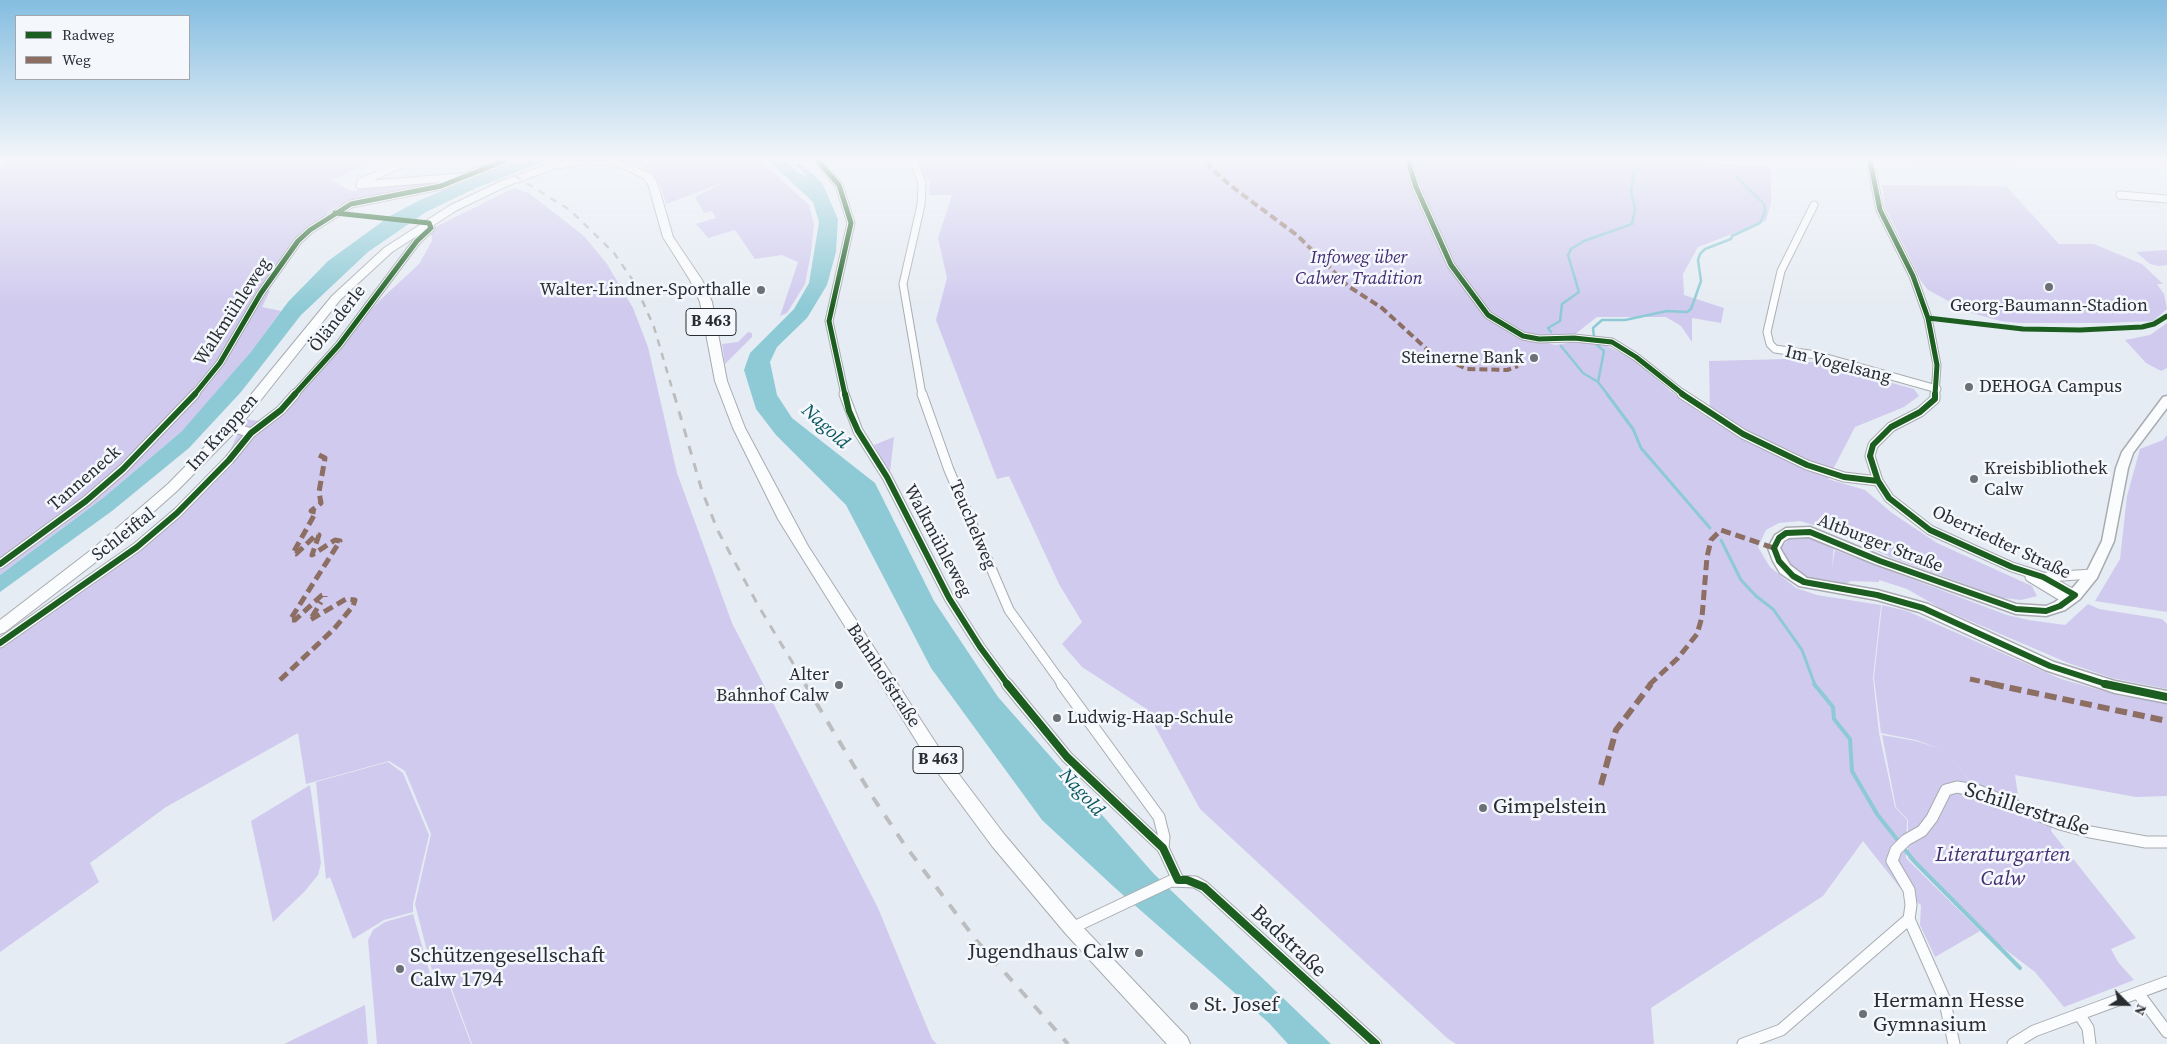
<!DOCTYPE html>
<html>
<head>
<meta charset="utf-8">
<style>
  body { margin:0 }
  #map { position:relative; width:2167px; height:1044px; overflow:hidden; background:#e6ecf3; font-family:"Source Serif 4",serif }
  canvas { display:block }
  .legend { position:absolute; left:15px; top:15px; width:175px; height:65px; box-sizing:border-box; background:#f4f8fd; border:1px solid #a3a7ac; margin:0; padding:6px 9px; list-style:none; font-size:15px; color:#292d32 }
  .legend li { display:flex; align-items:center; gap:10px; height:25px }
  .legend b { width:25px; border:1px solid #a3a7ac }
  .north { position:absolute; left:2102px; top:979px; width:50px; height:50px; -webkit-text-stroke:4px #f4f8fd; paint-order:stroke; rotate:113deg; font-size:14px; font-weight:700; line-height:20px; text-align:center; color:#292d32 }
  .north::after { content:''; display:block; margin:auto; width:18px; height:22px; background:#292d32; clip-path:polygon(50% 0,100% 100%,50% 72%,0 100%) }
</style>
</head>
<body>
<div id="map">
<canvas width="2167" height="1044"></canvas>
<ul class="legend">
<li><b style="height:6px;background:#1b5e20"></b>Radweg</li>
<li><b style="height:6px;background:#8d6e63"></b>Weg</li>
</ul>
<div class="north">N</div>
</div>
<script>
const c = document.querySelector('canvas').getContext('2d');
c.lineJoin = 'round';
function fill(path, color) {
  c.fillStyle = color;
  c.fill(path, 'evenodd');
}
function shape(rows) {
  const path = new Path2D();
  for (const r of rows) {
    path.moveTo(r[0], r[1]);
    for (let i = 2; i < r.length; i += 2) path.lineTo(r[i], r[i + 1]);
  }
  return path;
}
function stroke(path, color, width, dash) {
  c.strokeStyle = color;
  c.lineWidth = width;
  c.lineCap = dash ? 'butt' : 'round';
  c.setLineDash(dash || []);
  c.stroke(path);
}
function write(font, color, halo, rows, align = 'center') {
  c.font = font + ' "Source Serif 4",serif';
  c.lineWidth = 5;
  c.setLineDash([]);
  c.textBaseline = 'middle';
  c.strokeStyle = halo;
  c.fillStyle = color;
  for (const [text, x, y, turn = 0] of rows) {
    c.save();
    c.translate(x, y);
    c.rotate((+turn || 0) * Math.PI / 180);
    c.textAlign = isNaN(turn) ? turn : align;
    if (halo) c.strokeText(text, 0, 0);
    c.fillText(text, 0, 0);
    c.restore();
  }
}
const green = shape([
  [5,161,374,161,331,180,351,191,453,178,438,184,368,197,336,207,328,212,323,217,329,220,299,242,267,290,270,291,262,307,281,311,250,353,211,400,182,431,103,498,0,575,0,169],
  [624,161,761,161,809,205,814,224,811,253,805,284,787,313,780,316,798,262,782,255,755,259,735,230,708,238,696,224,716,218,712,211,704,213,695,197,723,183,666,204,661,187,652,173,640,165],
  [917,161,1687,161,1771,167,1771,203,1766,221,1698,247,1683,274,1684,295,1724,308,1721,323,1692,318,1692,342,1681,326,1666,317,1597,317,1574,335,1541,341,1555,345,1574,342,1605,345,1633,359,1669,390,1705,416,1710,410,1709,361,1786,359,1820,363,1914,389,1919,396,1904,407,1855,427,1828,479,1865,490,1892,513,1937,543,2032,586,2037,596,2021,600,2003,598,1890,557,1829,530,1800,521,1779,523,1766,530,1758,547,1770,567,1796,588,1817,595,1881,605,1873,678,1879,733,1895,807,1907,820,1906,858,1980,931,1935,957,1920,925,1921,905,1905,894,1863,841,1823,896,1651,1008,1654,1044,1456,1044,1447,1038,1200,809,1145,708,1082,667,1062,644,1082,622,1059,584,1009,476,997,479,936,320,947,278,938,238,952,195,929,195,930,180,924,179],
  [1882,185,2006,186,2059,244,2094,244,2142,264,2163,284,2157,284,2164,294,2167,309,2153,321,2106,323,2019,323,2000,321,1969,312,1928,290,1921,281,1885,207],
  [514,188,529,193,584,236,607,264,633,308,648,347,677,473,732,623,878,908,932,1039,937,1044,472,1044,450,984,436,986,415,904,431,834,405,771,389,761,306,784,298,733,166,807,90,863,99,882,0,952,0,648,95,578,163,523,222,467,245,419,273,423,378,302,419,264,432,241,431,229],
  [2167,250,2167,265,2159,266,2150,264,2136,252],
  [2167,323,2167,368,2161,371,2146,363,2125,340,2150,335],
  [748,332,752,333,752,337,725,364,722,344,738,342],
  [2167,435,2167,612,2095,601,2120,559,2127,496,2140,449,2163,440],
  [894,437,890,472,889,473,874,445],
  [1791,537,1812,537,1834,545,1832,568,1835,550,2007,615,2029,620,2065,625,2088,604,2099,609,2162,619,2167,624,2167,689,2112,678,2068,663,1940,608,1907,589,1879,580,1879,582,1851,581,1842,586,1807,578,1788,565,1783,557,1781,548],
  [1882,605,1907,611,2061,679,2121,696,2167,703,2167,796,2136,797,2015,775,2019,802,1973,786,1947,751,1980,796,2053,822,2051,831,2136,938,2111,949,2118,962,2134,980,2064,1007,2035,972,1982,932,1908,858,1908,820,1896,807,1882,735,1916,741,1941,749,1916,740,1881,733,1874,678],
  [388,762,403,773,429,835,413,904,413,912,384,920,353,939,330,877,326,879,316,782],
  [310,785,321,863,318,875,305,891,273,922,251,821],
  [413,914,434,988,449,985,471,1044,377,1044,368,940,373,930,385,922],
  [365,1005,368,1044,284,1044]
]);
const water = shape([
  [513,161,545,161,474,189,426,212,368,252,301,315,241,392,189,448,112,511,0,592,0,575,103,498,182,431,250,353,288,302,328,261,390,216,418,201],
  [769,161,786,161,797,172,808,178,797,165,801,163,822,183,838,219,836,252,827,285,807,318,777,347,770,362,777,395,792,418,875,483,934,601,998,697,1154,874,1331,1044,1288,1044,1269,1023,1114,887,1042,820,931,668,846,505,776,435,756,409,744,370,750,353,794,309,809,283,819,222,813,202]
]);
const streamFar2 = shape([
  [1551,332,1548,328,1560,321,1562,304,1579,292,1568,255,1571,249,1584,241,1632,224,1635,209,1631,192,1634,171,1643,165],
  [1594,337,1593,328,1602,320,1625,320,1667,311,1687,312,1691,309,1701,281,1698,260,1700,254,1705,249,1731,239,1732,236,1760,223,1765,212,1764,204,1735,176],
  [1597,345,1604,351,1598,382],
  [1561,346,1583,373,1598,382,1608,395]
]);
const streamFar1 = shape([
  [1607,394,1633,429,1641,448,1710,528],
  [1721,540,1741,580,1756,596,1773,609,1802,650,1815,685]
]);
const stream = shape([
  [1814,684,1833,707,1834,719,1850,739,1852,771,1877,814,1899,842],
  [1903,847,1914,861,2020,968]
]);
const streetFar2 = shape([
  [818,161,839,185,851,223,829,321,845,395],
  [913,161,922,183,921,205,903,284,922,395],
  [1408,161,1416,187,1451,265,1488,315,1523,336,1539,339,1574,338,1612,342,1636,357,1684,395],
  [1870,161,1880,210,1913,276,1928,318,1937,365,1935,395],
  [1916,161,2016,161],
  [360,185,459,177],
  [360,185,361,182,409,161],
  [2120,195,2167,199],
  [1814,205,1781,271,1767,332,1770,344,1775,349,1816,355,1937,389],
  [194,395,220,363,261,293,298,241,310,230,351,204,441,186,504,161],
  [294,395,339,345,417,241,431,228,429,223]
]);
const streetFar1 = shape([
  [844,394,858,431,887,477,949,598,980,647,1008,685],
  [922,394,949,470,1009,610,1063,685],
  [1682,394,1743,434,1807,465,1844,477,1878,481],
  [1935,394,1935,399,1920,412,1891,427,1873,445,1870,456,1878,481,1889,498,1930,530,2012,567,2043,577,2075,595],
  [232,427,251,433],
  [0,564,86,501,123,469,195,394],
  [2030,577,2068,600],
  [2047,577,2092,574],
  [0,643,137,547,177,513,229,460,251,433,281,410,295,394]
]);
const street = shape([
  [1007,684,1067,757,1163,848,1178,880],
  [1062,684,1159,817,1164,837,1163,848],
  [1072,928,1171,881,1195,882,1204,887,1376,1044],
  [2138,993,2167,1032],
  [2079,1014,2088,1028,2090,1044],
  [1743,1044,1781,1030,1909,919],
  [1954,1044,1944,998,1909,919,1911,905,1909,890,1892,861,1896,850,1906,840,1922,831,1932,818,1946,790,1957,787,1979,791,2060,824,2090,832,2146,842,2167,842],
  [2013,1044,2034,1031,2167,982]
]);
const secondary = shape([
  [2167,396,2167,408,2133,453,2128,468,2114,541,2097,578,2080,599,2065,610,2046,616,2016,614,1875,564,1809,537,1789,538,1784,541,1780,548,1790,565,1807,578,1877,590,1928,604,2054,662,2115,681,2167,691,2167,703,2115,693,2045,670,1919,612,1877,600,1799,586,1780,573,1773,561,1768,548,1775,535,1786,528,1810,527,1885,558,2016,604,2046,606,2055,602,2070,591,2087,571,2102,541,2116,468,2122,452,2163,397,2167,396]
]);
const primary = shape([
  [568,161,620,161,651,174,657,182,673,237,702,280,712,302,727,381,745,428,808,546,939,748,1004,834,1078,922,1187,1037,1190,1044,1167,1044,1066,934,992,846,927,758,778,519,733,428,715,381,700,302,690,280,663,237,648,184,643,178,625,169,616,166,589,164,554,169,507,186,457,210,392,252,340,300,237,430,178,490,105,555,5,632,0,634,0,620,95,547,168,484,227,424,332,296,384,248,449,206,499,182,548,164,568,161]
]);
const railFar2 = shape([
  [491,161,570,210,614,253,634,282,654,327,674,395]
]);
const railFar1 = shape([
  [674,394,702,491,718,531,759,607,806,685]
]);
const rail = shape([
  [805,684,872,796,904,844,976,940,1068,1044]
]);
const quietFar2 = shape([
  [1207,161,1213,170,1231,186,1298,236,1348,286,1382,308,1431,353,1467,369,1507,370,1518,366]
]);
const quietFar1 = shape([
  [319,455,325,458,319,492,321,503,311,511,316,512,293,553,296,554,315,536,319,535,312,555,335,540,340,541,290,620,295,620,322,595,325,594,325,597],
  [1970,679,1998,685],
  [280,680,334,629,353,606,355,600,346,599,310,620,321,602],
  [1649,685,1678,658,1697,634,1702,617,1707,557,1711,540,1721,530,1774,548]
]);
const quiet = shape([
  [1992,684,2167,721],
  [1601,785,1616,730,1651,684]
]);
const cyclewayFar2 = shape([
  [818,161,839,185,851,223,829,321,845,395],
  [1408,161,1416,187,1451,265,1488,315,1523,336,1539,339,1574,338,1612,342,1636,357,1684,395],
  [1870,161,1880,210,1913,276,1928,318,1937,365,1935,395],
  [1928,318,2023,329,2080,330,2142,327,2154,324,2167,316],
  [194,395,220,363,261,293,298,241,310,230,351,204,441,186,504,161],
  [294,395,339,345,417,241,431,228,429,223,335,213]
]);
const cyclewayFar1 = shape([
  [845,394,849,411,858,431,887,477,949,598,980,647,1008,685],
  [1682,394,1743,434,1807,465,1844,477,1878,481],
  [1935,394,1935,399,1920,412,1891,427,1873,445,1870,456,1878,481,1889,498,1930,530,2012,567,2043,577,2075,595,2060,606,2046,611,2016,609,1880,561,1810,532,1786,533,1779,538,1774,548,1779,561,1793,576,1804,582,1877,595,1923,608,2050,666,2109,685],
  [0,564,86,501,123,469,195,394],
  [0,643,137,547,177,513,229,460,251,433,281,410,295,394]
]);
const cycleway = shape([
  [1007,684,1067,757,1163,848,1178,880,1187,880,1204,887,1376,1044],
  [2105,684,2167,697]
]);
const markers = [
  [2049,287,5,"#6b7076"],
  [761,290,5,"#6b7076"],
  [1534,358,5,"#6b7076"],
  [1969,387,5,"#6b7076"],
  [1974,479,5,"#6b7076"],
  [839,685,5,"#6b7076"],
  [1057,718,5,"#6b7076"],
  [1483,808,5,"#6b7076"],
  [1139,953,5,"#6b7076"],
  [400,969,5,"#6b7076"],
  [1194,1006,5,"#6b7076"],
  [1863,1014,5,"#6b7076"]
];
const shields = [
  [711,322,50],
  [938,760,50]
];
const shieldNames = [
  ["B 463",711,322],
  ["B 463",938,760]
];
const parkNames = [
  ["Infoweg über",1359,258],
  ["Calwer Tradition",1359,279]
];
const poiNames = [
  ["Walter-Lindner-Sporthalle",751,290],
  ["Georg-Baumann-Stadion",2049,306,"center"],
  ["Steinerne Bank",1524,358],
  ["DEHOGA Campus",1979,387,"left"],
  ["Kreisbibliothek",1984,469,"left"],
  ["Calw",1984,490,"left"],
  ["Alter",829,675],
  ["Bahnhof Calw",829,696],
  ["Ludwig-Haap-Schule",1067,718,"left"]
];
const streetNames = [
  ["Walkmühleweg",233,312,-57],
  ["Öländerle",338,319,-52],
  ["Im Vogelsang",1838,365,14],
  ["Im Krappen",223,433,-48],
  ["Tanneneck",85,479,-41],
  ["Teuchelweg",972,525,67],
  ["Schleiftal",124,535,-38],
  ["Walkmühleweg",937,541,62],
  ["Oberriedter Straße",2001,543,25],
  ["Altburger Straße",1880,544,21],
  ["Bahnhofstraße",883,676,57]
];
const waterNames = [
  ["Nagold",825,427,42],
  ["Nagold",1081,793,48]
];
const nearPoinames = [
  ["Gimpelstein",1493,808],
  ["Jugendhaus Calw",1129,953,"right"],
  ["Schützengesellschaft",410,957],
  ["Calw 1794",410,981],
  ["Hermann Hesse",1873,1002],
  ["Gymnasium",1873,1026],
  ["St. Josef",1204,1006]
];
const nearStreetnames = [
  ["Schillerstraße",2027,810,18],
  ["Badstraße",1288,942,43]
];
const nearParknames = [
  ["Literaturgarten",2003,856],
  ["Calw",2003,880]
];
fill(green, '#d0caee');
fill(water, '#8ecad5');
stroke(streamFar2, '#8ecad5', 2.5);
stroke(streamFar1, '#8ecad5', 3);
stroke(stream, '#8ecad5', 4);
stroke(streetFar2, '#a8acb1', 9);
stroke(streetFar1, '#a8acb1', 11);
stroke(street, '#a8acb1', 13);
stroke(secondary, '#a8acb1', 3);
stroke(primary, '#a8acb1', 2);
stroke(streetFar2, '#fbfcfd', 7);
stroke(streetFar1, '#fbfcfd', 9);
stroke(street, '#fbfcfd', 11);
fill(secondary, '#fbfcfd');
fill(primary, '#fbfcfd');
stroke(railFar2, '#bcbdbf', 2.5, [7, 7]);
stroke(railFar1, '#bcbdbf', 3, [9, 9]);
stroke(rail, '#bcbdbf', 4, [11, 11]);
stroke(quietFar2, '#8d6e63', 4, [8, 4]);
stroke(quietFar1, '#8d6e63', 5, [10, 5]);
stroke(quiet, '#8d6e63', 6, [12, 6]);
stroke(cyclewayFar2, '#1b5e20', 5);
stroke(cyclewayFar1, '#1b5e20', 6);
stroke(cycleway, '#1b5e20', 8);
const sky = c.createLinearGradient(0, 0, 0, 307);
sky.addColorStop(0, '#84bde0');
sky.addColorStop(0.52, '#f4f6fa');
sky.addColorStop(1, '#f4f6fa00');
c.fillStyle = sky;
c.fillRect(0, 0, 2167, 307);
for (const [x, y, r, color] of markers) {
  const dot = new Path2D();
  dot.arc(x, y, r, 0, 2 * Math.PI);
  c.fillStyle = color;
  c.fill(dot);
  stroke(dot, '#f4f8fd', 2);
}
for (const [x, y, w] of shields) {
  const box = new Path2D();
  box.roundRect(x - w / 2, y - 13.5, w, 27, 4);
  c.fillStyle = '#f4f8fd';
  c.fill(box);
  stroke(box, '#292d32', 1);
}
write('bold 16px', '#292d32', null, shieldNames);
write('italic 18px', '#442c70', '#f4f8fd', parkNames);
write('18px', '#292d32', '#f4f8fd', poiNames, 'right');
write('18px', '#292d32', '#f4f8fd', streetNames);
write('italic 19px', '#0b575f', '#f4f8fd', waterNames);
write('21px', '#292d32', '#f4f8fd', nearPoinames, 'left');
write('21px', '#292d32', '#f4f8fd', nearStreetnames);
write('italic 21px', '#442c70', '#f4f8fd', nearParknames);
</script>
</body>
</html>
